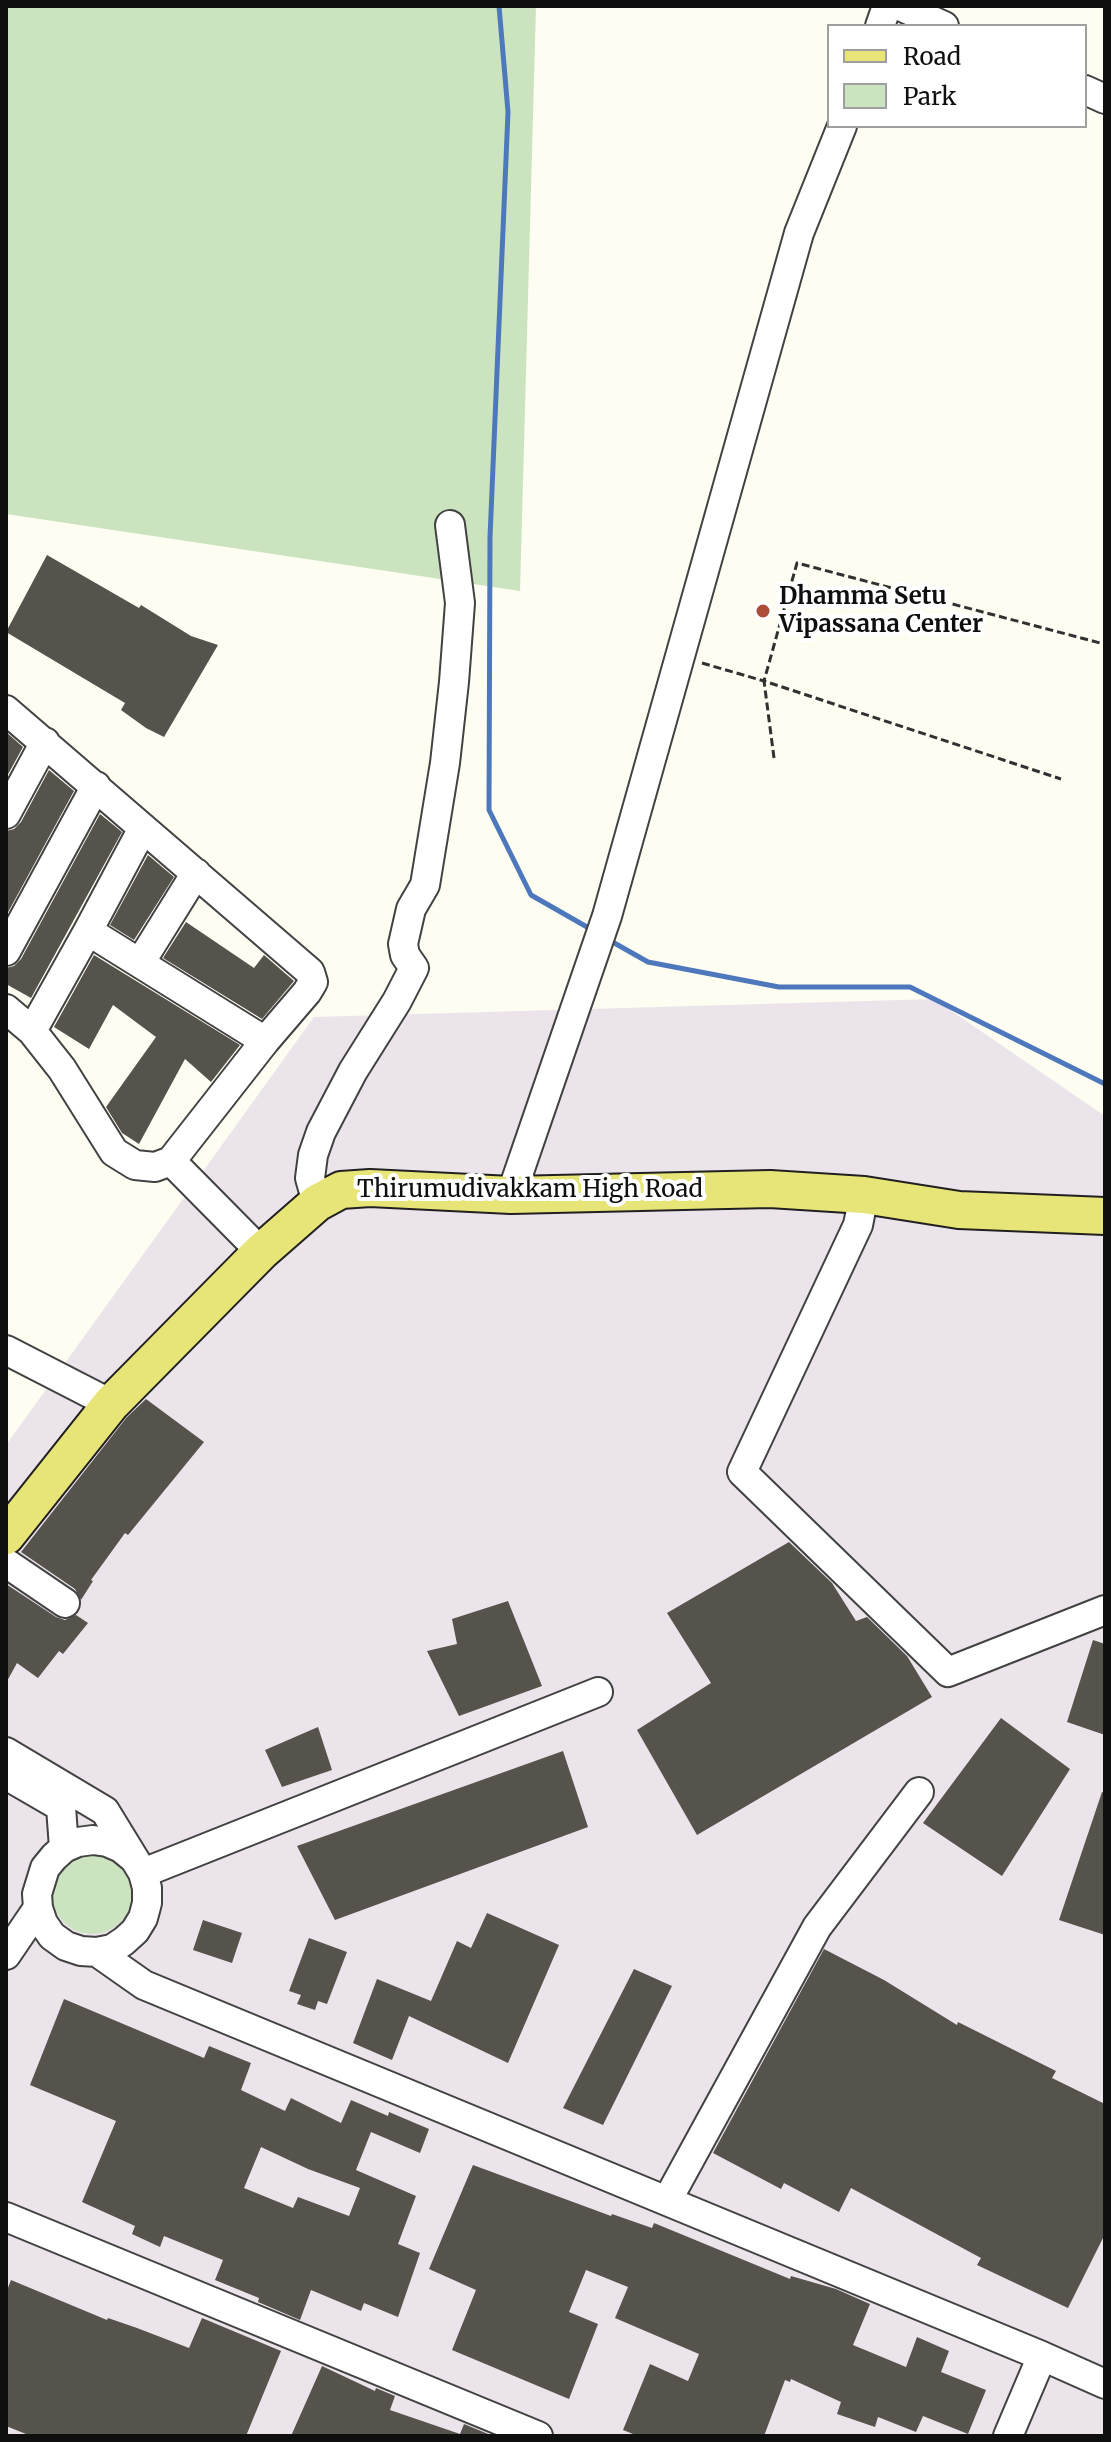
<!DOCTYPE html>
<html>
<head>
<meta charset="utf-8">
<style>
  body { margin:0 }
  #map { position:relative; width:1111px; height:2442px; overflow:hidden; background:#fdfdf2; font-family:Merriweather,serif }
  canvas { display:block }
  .frame { position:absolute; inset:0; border:8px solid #0f0f0f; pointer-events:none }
  .legend { position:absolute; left:827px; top:24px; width:260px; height:104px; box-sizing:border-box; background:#fff; border:2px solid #9f9f9f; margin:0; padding:10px 14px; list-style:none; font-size:24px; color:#0f0f0f }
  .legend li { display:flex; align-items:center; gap:16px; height:40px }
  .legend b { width:40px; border:2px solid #9f9f9f }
</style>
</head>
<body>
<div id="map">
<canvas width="1111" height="2442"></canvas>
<div class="frame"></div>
<ul class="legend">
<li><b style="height:10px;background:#e7e478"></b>Road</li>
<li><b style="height:22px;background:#cbe4bf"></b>Park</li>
</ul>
</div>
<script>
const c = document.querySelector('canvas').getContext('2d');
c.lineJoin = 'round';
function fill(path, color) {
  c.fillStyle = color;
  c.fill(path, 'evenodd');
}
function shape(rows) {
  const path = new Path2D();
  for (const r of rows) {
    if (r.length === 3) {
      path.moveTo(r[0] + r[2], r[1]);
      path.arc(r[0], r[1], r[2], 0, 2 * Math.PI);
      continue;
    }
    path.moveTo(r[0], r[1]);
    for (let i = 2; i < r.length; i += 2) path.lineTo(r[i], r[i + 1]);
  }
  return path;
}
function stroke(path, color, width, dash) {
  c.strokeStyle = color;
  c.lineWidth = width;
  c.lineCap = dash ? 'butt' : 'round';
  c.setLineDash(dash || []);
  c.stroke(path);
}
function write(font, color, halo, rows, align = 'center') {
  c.font = font + ' Merriweather,serif';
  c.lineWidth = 8;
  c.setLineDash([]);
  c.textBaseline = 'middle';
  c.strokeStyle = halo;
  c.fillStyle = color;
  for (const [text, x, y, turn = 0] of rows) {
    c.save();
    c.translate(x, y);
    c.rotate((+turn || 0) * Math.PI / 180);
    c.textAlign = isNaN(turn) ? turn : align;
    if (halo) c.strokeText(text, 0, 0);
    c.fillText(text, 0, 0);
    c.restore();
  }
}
const industrial = shape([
  [934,999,1105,1116,1105,2436,6,2436,6,1445,314,1017]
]);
const green = shape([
  [6,6,536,6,520,591,6,514],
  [92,1894,40]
]);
const stream = shape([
  [499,6,508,112,490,537,489,810,531,895,594,931],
  [609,940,648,962,779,987,910,987,1105,1084]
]);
const building = shape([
  [47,555,139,608,141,605,191,636,218,645,164,737,146,728,121,710,125,703,6,632],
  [6,732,23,747,6,778],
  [49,770,74,791,6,916,6,831,14,829,21,822],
  [100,814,122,832,31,998,6,984,6,968,14,966,21,959],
  [148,855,174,877,134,940,110,925],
  [186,922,254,968,264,955,294,981,262,1019,163,958],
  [94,955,240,1045,211,1082,185,1059,139,1144,122,1133,106,1107,156,1037,113,1005,89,1049,54,1027],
  [146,1399,204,1442,128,1535,125,1533,91,1580,93,1581,81,1600,75,1589,21,1552,127,1417],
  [789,1542,832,1583,856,1621,867,1617,907,1656,932,1697,697,1835,637,1730,711,1683,667,1613],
  [6,1584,56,1617,65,1620,76,1615,88,1623,63,1654,59,1651,38,1678,17,1663,6,1683],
  [508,1601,542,1686,459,1716,427,1651,457,1644,452,1619],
  [1093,1640,1105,1644,1105,1735,1067,1722],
  [1001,1718,1070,1769,1002,1876,923,1823],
  [318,1727,332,1770,282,1787,265,1750],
  [563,1751,588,1827,335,1920,297,1846],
  [1102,1792,1105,1793,1105,1935,1059,1920],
  [487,1913,559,1945,508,2063,409,2016,392,2060,353,2043,377,1979,431,2001,457,1941,471,1948],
  [203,1920,242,1933,232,1963,193,1950],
  [309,1938,347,1952,327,2004,318,2001,315,2010,297,2004,301,1995,289,1991],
  [824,1949,884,1980,957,2025,958,2022,1056,2071,1052,2078,1105,2104,1105,2234,1068,2308,977,2265,981,2258,851,2188,839,2212,784,2183,781,2189,713,2153],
  [634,1969,672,1986,603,2125,563,2108],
  [64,1999,204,2058,209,2046,251,2063,241,2090,285,2111,291,2098,341,2123,351,2100,388,2116,389,2112,429,2129,420,2153,371,2132,356,2170,416,2196,398,2244,420,2253,398,2317,364,2303,361,2311,311,2290,300,2320,258,2302,259,2298,215,2280,223,2260,164,2236,160,2247,132,2234,135,2226,82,2202,116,2121,30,2085],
  [261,2147,308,2169,360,2188,349,2216,298,2197,293,2208,244,2188],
  [473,2165,611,2216,612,2214,652,2228,654,2223,790,2279,791,2276,836,2289,870,2304,853,2345,906,2367,917,2337,949,2351,941,2372,986,2390,968,2434,923,2416,916,2432,878,2417,875,2427,837,2414,841,2402,791,2379,790,2382,785,2380,764,2436,638,2436,623,2430,650,2364,688,2381,699,2354,615,2318,628,2287,586,2270,569,2312,598,2324,569,2399,452,2350,476,2290,429,2269],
  [11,2280,107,2320,108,2318,137,2328,189,2348,202,2318,281,2351,246,2436,31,2436,6,2426,6,2293],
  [322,2366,375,2391,376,2388,395,2396,390,2410,460,2434,464,2424,493,2436,291,2436]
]);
const path = shape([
  [702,663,764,681,797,563,1104,644],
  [774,758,764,681,1061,779]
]);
const minor = shape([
  [900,6,944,26],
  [880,26,887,6],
  [1085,90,1105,99],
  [6,710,310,972,313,982,307,992,265,1041,171,1161,155,1167,135,1165,114,1152,62,1069,32,1031,6,1009],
  [6,814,45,742],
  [88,931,265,1041],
  [6,951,96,786],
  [140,963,196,873],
  [32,1031,88,931,143,828],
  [171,1161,261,1252],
  [511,1195,607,916,799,233,842,126],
  [864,1195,858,1225,742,1472,948,1672,1105,1610],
  [317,1203,310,1178,313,1155,321,1132,353,1071,397,1001,414,968,405,955,403,944,411,909,425,885,445,763,454,682,460,603,450,525],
  [6,1350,111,1404],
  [6,1563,65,1603],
  [6,1752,105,1811,143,1873,147,1888,147,1903,143,1918,135,1931,124,1941,112,1949,97,1952,81,1951,66,1946,52,1936,43,1923,38,1908,37,1894,45,1868,54,1857,64,1848,78,1842,93,1840,107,1842,121,1848,132,1857],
  [6,1775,61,1807,64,1848],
  [143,1873,598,1692],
  [97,1952,144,1985,1042,2356,1008,2436],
  [6,1955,38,1908],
  [668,2199,817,1927,919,1792],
  [6,2217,538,2436],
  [1042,2356,1105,2384]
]);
const major = shape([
  [6,1536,111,1404,261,1252,317,1203,341,1190,370,1188,511,1195,770,1189,864,1195,959,1210,1105,1216]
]);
const markers = [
  [763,611,8,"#ad4c38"]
];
const poiNames = [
  ["Dhamma Setu",779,597],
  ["Vipassana Center",779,625]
];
const streetNames = [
  ["Thirumudivakkam High Road",530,1190]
];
fill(industrial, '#ece4eb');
fill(green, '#cbe4bf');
stroke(stream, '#4d78bc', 5);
fill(building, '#56524c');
stroke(minor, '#424242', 32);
stroke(major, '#202020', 40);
stroke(path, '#313131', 3, [8, 4]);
stroke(minor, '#fff', 28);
stroke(major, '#e7e478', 36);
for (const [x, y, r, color] of markers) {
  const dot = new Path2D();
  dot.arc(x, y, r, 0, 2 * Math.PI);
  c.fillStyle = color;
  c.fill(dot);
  stroke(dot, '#fff', 3);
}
write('bold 24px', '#0f0f0f', '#fff', poiNames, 'left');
write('24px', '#0f0f0f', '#fff', streetNames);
</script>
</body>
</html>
